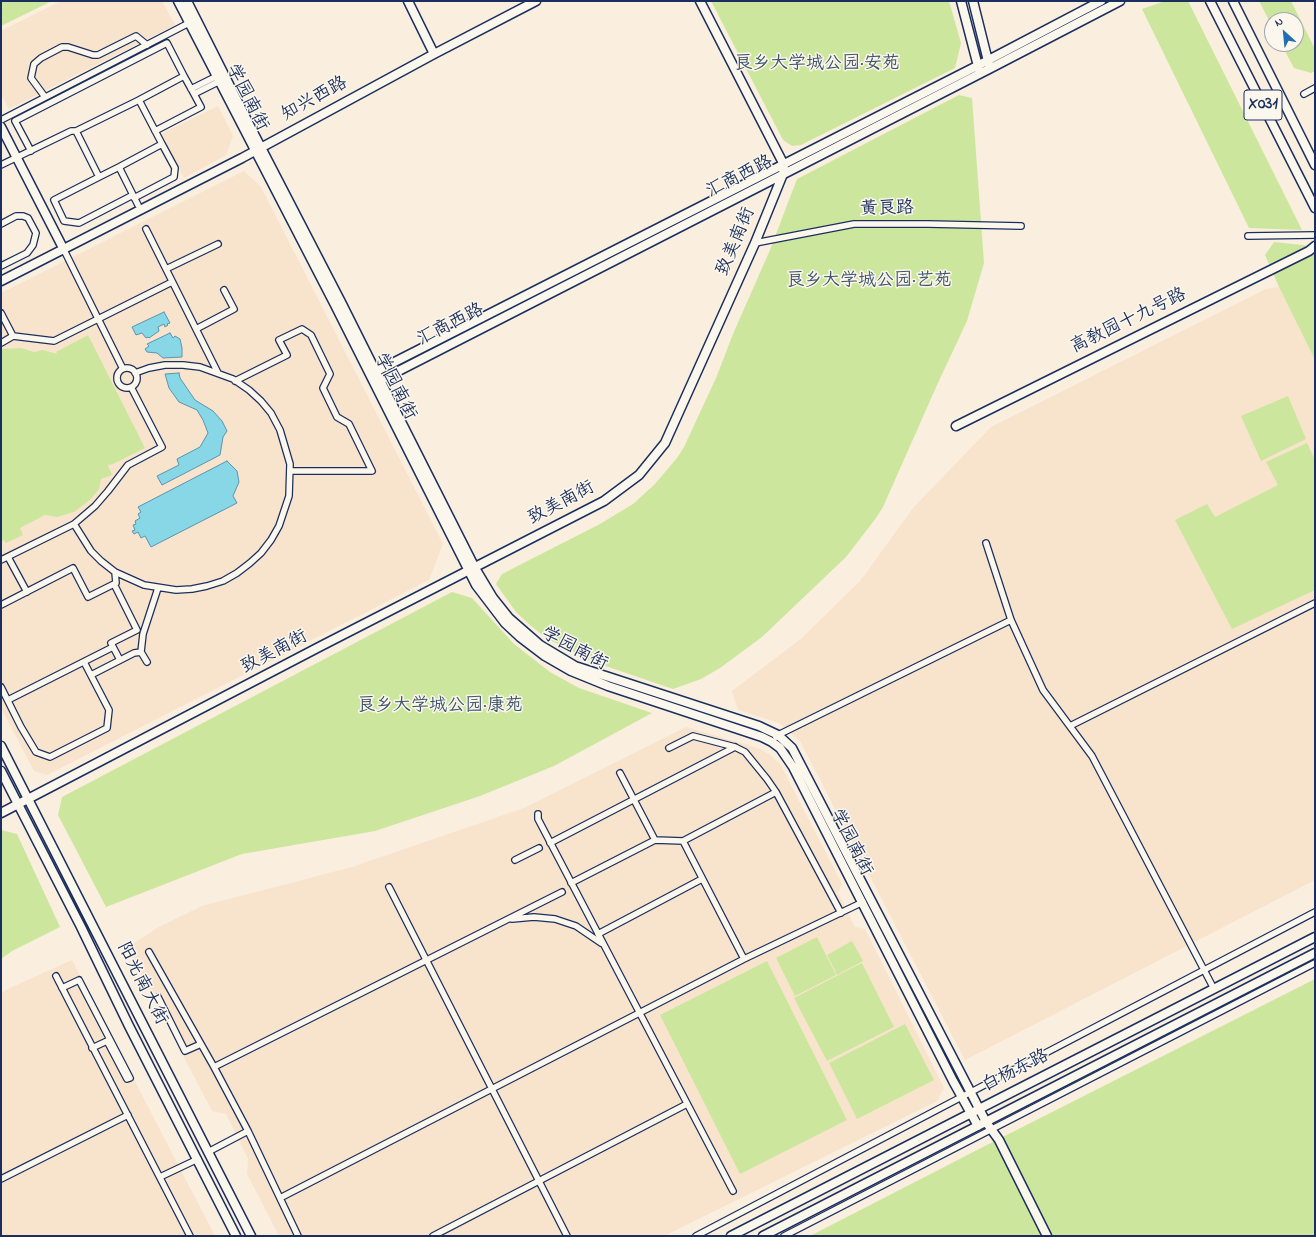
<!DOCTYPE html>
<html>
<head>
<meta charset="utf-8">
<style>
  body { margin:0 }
  #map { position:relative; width:1316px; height:1237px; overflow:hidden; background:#faeede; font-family:"Indie Flower",sans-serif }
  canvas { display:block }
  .frame { position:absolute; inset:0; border:2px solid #1b2f5e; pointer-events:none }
  .north { position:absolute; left:1264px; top:12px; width:40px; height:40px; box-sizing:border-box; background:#fbf7ec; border:1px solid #a1a7b3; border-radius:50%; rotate:333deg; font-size:11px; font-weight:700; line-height:16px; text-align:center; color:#1b2f5e }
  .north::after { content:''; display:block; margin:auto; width:14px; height:18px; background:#1f6fb2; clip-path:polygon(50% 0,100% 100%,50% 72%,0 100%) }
</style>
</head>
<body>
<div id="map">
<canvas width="1316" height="1237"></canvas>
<div class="frame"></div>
<div class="north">N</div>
</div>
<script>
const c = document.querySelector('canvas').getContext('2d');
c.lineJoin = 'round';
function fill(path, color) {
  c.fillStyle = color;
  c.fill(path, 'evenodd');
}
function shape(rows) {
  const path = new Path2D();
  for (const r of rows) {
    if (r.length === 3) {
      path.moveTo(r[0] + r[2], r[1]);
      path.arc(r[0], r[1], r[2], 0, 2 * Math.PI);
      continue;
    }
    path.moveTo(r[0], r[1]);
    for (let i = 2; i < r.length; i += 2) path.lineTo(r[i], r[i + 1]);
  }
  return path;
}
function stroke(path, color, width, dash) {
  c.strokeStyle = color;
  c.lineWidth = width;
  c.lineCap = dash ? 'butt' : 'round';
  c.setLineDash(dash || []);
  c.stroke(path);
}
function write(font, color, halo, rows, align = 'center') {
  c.font = font + ' "Indie Flower","LXGW WenKai TC",sans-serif';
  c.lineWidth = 3;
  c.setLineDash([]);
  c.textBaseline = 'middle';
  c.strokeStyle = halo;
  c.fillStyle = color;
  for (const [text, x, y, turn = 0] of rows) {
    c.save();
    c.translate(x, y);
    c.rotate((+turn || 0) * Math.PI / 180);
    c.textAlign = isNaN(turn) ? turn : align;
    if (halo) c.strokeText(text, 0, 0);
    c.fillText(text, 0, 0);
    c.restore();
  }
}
const built = shape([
  [61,1,162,1,175,25,9,109,1,94,1,31],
  [218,106,233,136,226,155,184,178,161,134],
  [244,171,261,187,443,544,429,580,47,775,34,771,1,708,1,293],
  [1279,287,1315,360,1315,880,965,1060,800,741,779,723,738,710,732,691,802,638,861,580,913,508,991,427,1266,289],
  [686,727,758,748,769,754,780,764,842,884,838,893,855,927,865,929,944,1088,937,1101,664,1236,279,1236,247,1174,248,1159,226,1114,212,1111,127,948,157,928,202,906,352,867,524,808],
  [72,960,215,1236,1,1236,1,993,12,987]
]);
const green = shape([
  [1,1,52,1,1,26],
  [711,1,949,1,961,43,955,68,801,145,792,146,783,140],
  [1165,1,1188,1,1302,230,1249,228,1142,9],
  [1259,1,1291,1,1315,49,1315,71,1311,73,1294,68,1281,44,1296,44,1296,20,1272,20,1272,26],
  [959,95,972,98,984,263,967,321,937,385,883,507,876,518,846,557,762,637,720,668,701,679,673,689,591,661,548,639,531,626,516,612,496,584,502,574,600,524,633,504,654,485,677,458,684,447,716,378,733,334,770,250,797,179],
  [1274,242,1312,246,1315,253,1315,360,1279,287,1265,255],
  [88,335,145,448,113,464,108,465,112,475,101,479,99,489,90,500,74,512,57,517,45,515,20,528,23,535,6,543,4,540,1,542,1,349,21,348,34,352,43,350,57,354,56,352],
  [1288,396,1306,439,1261,461,1241,416],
  [1307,443,1315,460,1315,590,1232,629,1175,520,1207,504,1215,517,1278,485,1266,462],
  [452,592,472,598,514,644,550,672,579,688,652,713,554,766,480,796,375,831,242,854,106,907,58,815,62,797],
  [1,830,17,834,60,927,12,951,1,959],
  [817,937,836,975,795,996,776,958],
  [852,941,863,961,837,975,827,955],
  [767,961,847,1120,740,1174,660,1015],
  [862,963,894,1027,827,1061,794,998],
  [1315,979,1315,1236,810,1236,981,1148],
  [905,1024,934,1080,857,1119,829,1063]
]);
const water = shape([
  [164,312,170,323,167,324,168,325,165,327,164,324,158,327,159,331,149,338,148,337,146,338,142,333,136,335,132,327,164,312],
  [170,333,173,338,175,336,180,339,182,348,182,357,163,358,157,353,147,352,145,349,149,346,147,344,170,333],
  [179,373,180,378,195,400,213,411,222,421,227,431,223,437,220,455,162,485,157,476,179,465,177,459,200,447,208,433,203,420,197,410,179,402,169,388,165,374,179,373],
  [227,461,237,471,239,482,233,496,237,503,151,547,145,536,141,538,138,532,134,534,132,531,135,530,133,525,136,524,135,521,140,518,138,514,141,512,138,507,227,461]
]);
const street = shape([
  [191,89,217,76],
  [1304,94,1315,88],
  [45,97,31,78,34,64,41,58,62,47,68,47,93,55,98,55,136,36,147,45],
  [139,100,184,76,194,94],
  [1,120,189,23],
  [76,131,99,177,54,200,64,221,79,223,133,195],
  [155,131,201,107,194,94,220,81],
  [31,151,15,121,167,43,184,76],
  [1,165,71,131,76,131,139,100,162,144,119,167,138,205],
  [99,177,119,167],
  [134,198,174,177,175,168,162,144],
  [1,224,16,216,23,216,28,218,36,233,33,245,27,253,1,266],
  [146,229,218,373],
  [1248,236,1315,235],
  [755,243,854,224,928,224,1021,226],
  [63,248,123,369],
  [166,269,218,244],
  [1,313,13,336],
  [196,329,234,309,224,290],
  [1,343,13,336,54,341,172,282],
  [127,378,10],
  [235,381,287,355,279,340,302,329,311,335,330,374,323,388,337,417,349,424,372,471,290,471],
  [74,524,91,551,101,561,115,572,144,585,176,590,192,589,207,586,223,581,237,573,250,563,261,553,271,540,279,526,289,496,290,464,280,430,271,413,261,401,249,390,233,379,200,367,183,365,165,365,149,368,135,373],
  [986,543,1011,620],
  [8,557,27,592],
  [1,560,74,524,95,506,108,491,128,465,162,447,131,387],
  [114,584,137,630,111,643,120,660],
  [1,605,73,568,88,597,116,583,115,572],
  [147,662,141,652,143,634,158,588],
  [91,675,134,653,141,652],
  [1,687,21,727,36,752,50,757,107,728,109,710,84,662],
  [8,700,113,647],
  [1070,726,1315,603],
  [776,737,778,735,1011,620,1043,690,1092,756,1214,989],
  [669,748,693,736,735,747,745,752,767,779,776,792,841,913],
  [620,773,655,840],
  [538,814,538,819,733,1191],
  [683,841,776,792],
  [550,843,735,747],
  [515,860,539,848],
  [571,883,655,840,683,841,744,959],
  [389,887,567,1236],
  [512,919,534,917,555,919,576,926,601,943],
  [598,934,702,879],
  [149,952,214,1067,248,1131,298,1236],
  [56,976,190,1236],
  [62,988,79,980,130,1078,127,1079,107,1041,92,1048],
  [158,997,185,1051,201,1044],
  [214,1067,562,892],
  [208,1152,248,1131],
  [160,1177,198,1159],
  [1,1179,128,1115],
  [280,1198,744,959,863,902],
  [433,1236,687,1104],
  [696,1236,1315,912],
  [784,1236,1315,963]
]);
const secondary = shape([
  [178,1,335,305,476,585,505,623,520,637,545,656,571,671,608,686,762,737,772,742,780,748,793,767,953,1081,978,1126],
  [187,1,254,134,341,302,380,380,475,568,493,598,509,618,540,645,575,666,759,726,778,735,792,748,971,1093,986,1122,999,1140,1047,1236],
  [408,1,434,54],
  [961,1,979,70],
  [973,1,989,65],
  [1,127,63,248],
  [1,281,242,158,434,54,536,1],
  [371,374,979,65,1101,1],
  [375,383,989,69,1120,1],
  [956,426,1309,251,1315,246],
  [1,813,321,646,604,501,639,475,665,443,755,243,783,174,784,165,700,1],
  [731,1236,1315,937],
  [763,1236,1315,953]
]);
const primary = shape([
  [1210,1,1315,208],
  [1233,1,1315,165],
  [1,746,251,1236],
  [1,771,81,927,129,1026,236,1236]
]);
const shields = [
  [1263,105,38]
];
const shieldNames = [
  ["X031",1263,105]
];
const parkNames = [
  ["良乡大学城公园·安苑",817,65],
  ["良乡大学城公园·艺苑",869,282],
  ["良乡大学城公园·康苑",440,707]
];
const streetNames = [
  ["学园南街",246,98,63],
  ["知兴西路",315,100,-29],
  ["汇商西路",740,178,-27],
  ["黄良路",887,210,-1],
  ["致美南街",737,242,-67],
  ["高教园十九号路",1129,322,-26],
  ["汇商西路",451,326,-27],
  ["学园南街",394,387,63],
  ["致美南街",562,504,-28],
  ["学园南街",574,650,28],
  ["致美南街",275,653,-28],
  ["学园南街",850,843,63],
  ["阳光南大街",141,984,63],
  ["白杨东路",1016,1072,-27]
];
fill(built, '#f8e3cd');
fill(green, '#cce79d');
fill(water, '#88d7e7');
stroke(water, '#5c94b0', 1);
stroke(street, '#1b2f5e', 8);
stroke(secondary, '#1b2f5e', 11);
stroke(primary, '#1b2f5e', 11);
stroke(street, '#fbf7ec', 5.5);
stroke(secondary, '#fbf7ec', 8);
stroke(primary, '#fbf7ec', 8);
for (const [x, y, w] of shields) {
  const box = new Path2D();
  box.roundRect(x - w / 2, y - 15, w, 30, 3);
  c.fillStyle = '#fbf7ec';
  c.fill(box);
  stroke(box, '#1b2f5e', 1);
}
write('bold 17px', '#1b2f5e', null, shieldNames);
write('18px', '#3e546b', '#fbf7ec', parkNames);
write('18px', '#1b2f5e', '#fbf7ec', streetNames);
</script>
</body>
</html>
